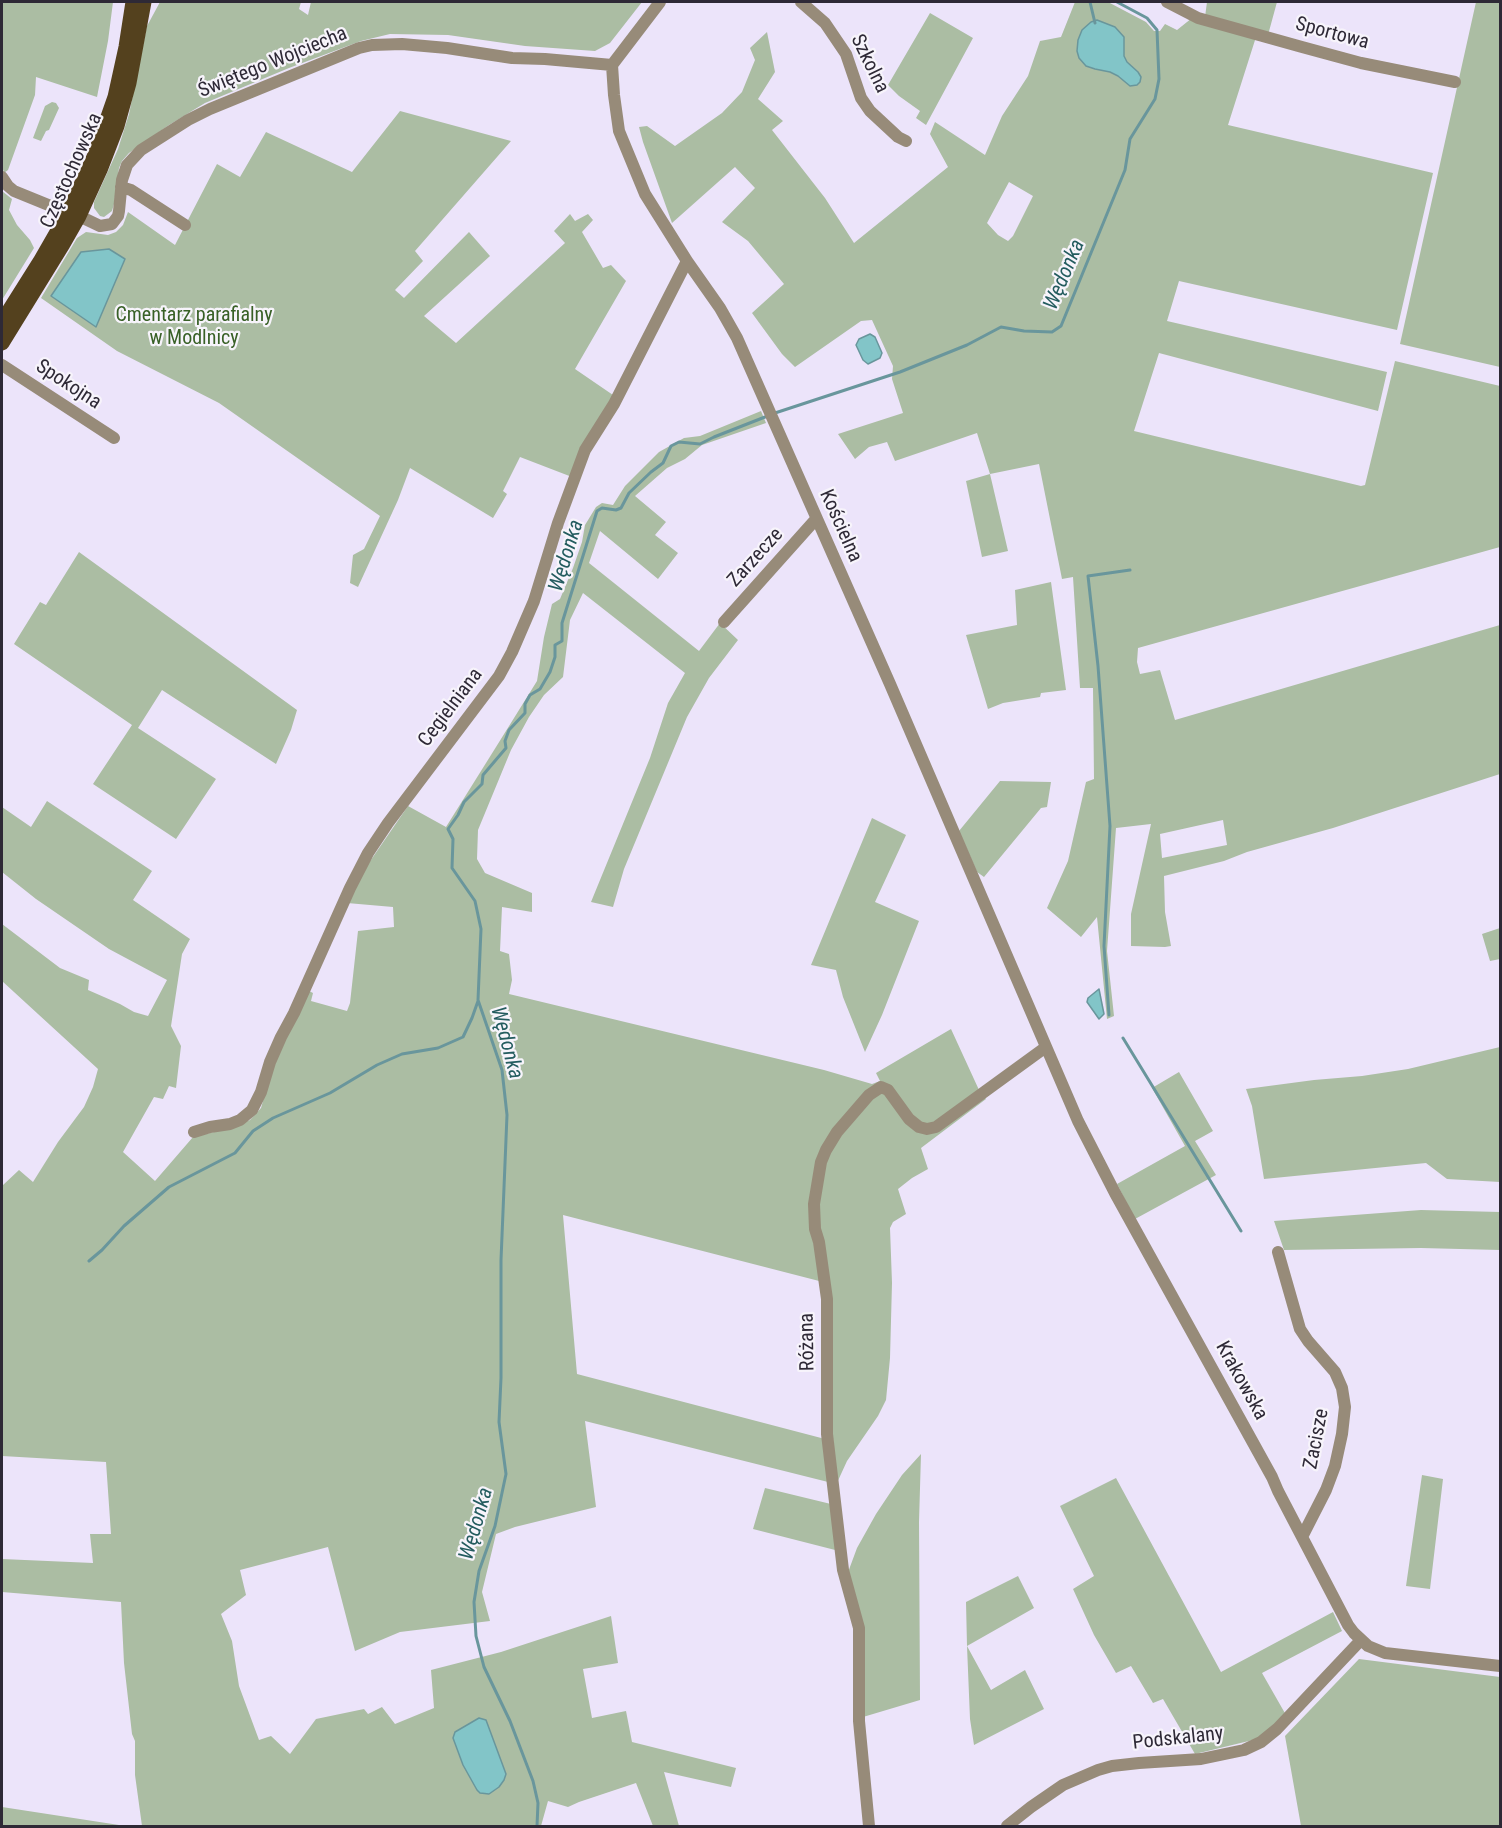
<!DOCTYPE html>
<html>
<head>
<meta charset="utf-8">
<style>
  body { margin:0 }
  #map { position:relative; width:1502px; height:1828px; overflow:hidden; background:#ece4fa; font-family:"Roboto Condensed",sans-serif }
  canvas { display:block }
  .frame { position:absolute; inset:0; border:3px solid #2e2936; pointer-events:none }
</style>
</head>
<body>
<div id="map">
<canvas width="1502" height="1828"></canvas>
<div class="frame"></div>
</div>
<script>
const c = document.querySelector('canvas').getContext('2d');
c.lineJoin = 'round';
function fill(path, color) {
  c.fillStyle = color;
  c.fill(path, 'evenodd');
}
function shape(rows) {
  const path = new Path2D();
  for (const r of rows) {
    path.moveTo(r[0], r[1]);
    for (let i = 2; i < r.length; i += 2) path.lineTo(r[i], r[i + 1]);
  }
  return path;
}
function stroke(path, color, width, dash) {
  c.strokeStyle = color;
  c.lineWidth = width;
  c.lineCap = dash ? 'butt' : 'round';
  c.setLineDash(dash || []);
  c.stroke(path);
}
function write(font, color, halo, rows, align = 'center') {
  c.font = font + ' "Roboto Condensed",sans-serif';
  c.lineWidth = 4.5;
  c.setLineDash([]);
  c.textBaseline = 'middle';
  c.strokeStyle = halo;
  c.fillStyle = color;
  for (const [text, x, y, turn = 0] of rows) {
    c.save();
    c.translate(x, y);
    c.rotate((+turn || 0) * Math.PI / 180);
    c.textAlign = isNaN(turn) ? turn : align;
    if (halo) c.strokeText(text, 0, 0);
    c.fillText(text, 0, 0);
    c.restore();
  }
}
const green = shape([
  [2,2,113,2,108,41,97,97,36,77,35,95,8,170,4,173,2,166],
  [160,2,301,2,299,9,308,15,311,2,642,2,610,43,595,51,525,46,448,35,390,34,361,41,289,68,205,103,169,125,129,153,122,161,119,168,114,204,112,211,104,217,100,216,94,208,94,202,118,149,129,114,147,26],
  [1075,2,1108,2,1146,22,1154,31,1160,31,1165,24,1177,30,1192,18,1256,37,1228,125,1433,173,1397,330,1179,281,1167,321,1387,372,1378,411,1159,353,1134,431,1361,486,1365,485,1395,361,1500,386,1500,547,1138,648,1137,662,1140,674,1160,670,1175,720,1500,625,1500,774,1333,828,1247,852,1224,861,1164,876,1165,912,1171,946,1165,947,1131,946,1131,914,1151,824,1116,828,1107,951,1114,1016,1107,1019,1097,917,1081,937,1047,908,1068,861,1086,782,1094,779,1093,688,1080,688,1073,577,1062,579,1039,464,990,474,1008,551,982,557,966,481,990,474,977,433,895,461,887,442,869,447,855,459,838,434,903,413,892,379,893,366,872,320,861,321,795,367,782,354,752,313,784,284,748,241,722,222,755,188,735,167,672,223,643,142,639,127,647,126,675,146,722,113,742,92,755,60,750,48,767,32,775,72,758,99,783,121,772,130,825,198,854,243,948,167,930,134,935,122,985,155,1002,116,1028,76,1040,41,1061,37],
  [1009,182,1033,196,1013,236,1008,241,998,235,987,223],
  [1223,820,1227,845,1162,858,1160,834],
  [1207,2,1277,2,1268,35,1205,17],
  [1476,2,1500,2,1500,367,1400,344],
  [930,13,973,38,926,125,916,118,920,111,899,96,888,85],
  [52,102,56,103,59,108,49,130,46,131,41,141,33,138,45,106],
  [400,111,511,141,415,251,423,261,395,290,404,298,469,232,490,256,424,316,456,343,565,243,554,231,570,214,575,221,588,214,593,220,582,232,603,268,611,265,626,281,575,369,613,395,572,477,520,457,503,491,507,494,493,518,410,468,398,500,358,587,350,583,353,555,364,549,380,516,219,403,117,351,41,298,77,238,86,232,108,235,116,232,123,225,128,212,175,245,217,164,240,177,266,132,352,172],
  [2,191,12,199,9,210,17,225,30,240,34,248,2,300],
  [761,411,766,423,702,445,685,459,667,468,635,496,666,522,655,535,678,553,658,579,600,531,589,563,699,651,720,623,738,640,709,678,687,717,624,869,613,907,591,902,650,758,668,703,685,673,583,593,570,620,563,677,544,695,529,717,511,750,478,830,477,859,485,873,532,893,532,912,502,907,500,951,509,954,512,980,509,994,824,1070,872,1084,880,1081,876,1073,951,1029,979,1090,986,1099,921,1148,928,1169,912,1178,898,1189,906,1214,893,1222,890,1228,892,1283,890,1358,886,1400,878,1416,847,1461,836,1485,823,1282,563,1215,577,1374,825,1439,832,1483,585,1421,596,1507,515,1527,496,1534,482,1592,490,1621,400,1632,355,1651,328,1547,240,1570,246,1595,221,1614,232,1641,239,1686,259,1740,271,1736,290,1754,316,1719,364,1709,368,1714,382,1707,395,1724,434,1708,431,1670,501,1652,611,1616,618,1663,583,1669,592,1718,626,1711,632,1742,736,1768,731,1787,664,1772,679,1826,653,1826,636,1783,579,1802,568,1807,548,1801,541,1826,142,1826,135,1775,135,1741,132,1734,124,1663,121,1602,2,1592,2,1559,93,1563,90,1534,111,1534,106,1462,2,1456,2,1186,19,1170,33,1182,58,1142,84,1107,93,1087,98,1069,2,981,2,924,60,968,89,980,88,990,120,1004,134,1012,148,1016,167,980,109,949,36,899,2,872,2,807,31,827,47,801,152,871,133,900,190,939,182,954,171,1026,181,1046,176,1088,169,1086,163,1099,154,1097,123,1152,155,1181,193,1137,227,1129,250,1120,261,1108,274,1062,309,991,313,993,311,1001,347,1011,350,1003,358,931,394,927,393,907,347,903,364,870,408,806,446,827,496,747,537,681,544,637,552,604,560,599,573,568,582,542,585,525,596,507,602,503,613,505,625,486,659,452,684,438,700,436],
  [79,552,297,710,291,730,276,764,162,690,138,728,216,779,176,839,93,784,132,725,14,644,40,602,46,605],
  [1051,582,1066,690,1041,693,1040,697,1003,703,988,709,966,635,1017,625,1015,590],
  [1000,781,1051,782,1047,807,1041,808,984,877,977,872,959,831],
  [872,818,906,835,875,902,919,921,882,1015,865,1052,843,997,836,970,811,965],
  [1500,928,1500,959,1490,961,1482,934],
  [1500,1047,1500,1182,1447,1179,1426,1163,1264,1179,1252,1106,1246,1089,1314,1080,1362,1076,1408,1069],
  [1179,1072,1213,1131,1195,1141,1216,1175,1135,1219,1117,1184,1185,1146,1152,1088],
  [1421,1210,1500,1212,1500,1250,1421,1248,1284,1250,1274,1221],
  [921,1454,919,1522,920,1700,863,1717,862,1692,847,1575,857,1548,876,1514,902,1475],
  [1422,1475,1443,1479,1430,1589,1406,1586],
  [1116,1478,1221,1672,1333,1612,1342,1631,1262,1673,1286,1715,1275,1728,1253,1740,1195,1754,1163,1699,1153,1703,1131,1666,1116,1673,1094,1635,1073,1589,1094,1576,1060,1506],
  [765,1488,835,1505,839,1551,753,1529],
  [1018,1576,1034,1608,967,1646,991,1690,1025,1670,1044,1709,974,1745,970,1719,967,1646,966,1602],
  [1359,1659,1500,1677,1500,1826,1301,1826,1285,1736],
  [2,1807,119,1825,125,1826,2,1826]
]);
const water = shape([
  [1097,20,1115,27,1124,37,1124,56,1127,62,1138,72,1141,77,1140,82,1137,85,1130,86,1118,76,1110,72,1095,69,1086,66,1079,58,1077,51,1078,40,1082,30,1091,22,1097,20],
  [109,249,125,259,96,327,51,296,81,252,109,249],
  [870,334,875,337,882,353,880,358,868,364,863,360,856,345,859,339,870,334],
  [1099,989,1104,1014,1099,1019,1087,1002,1088,998,1099,989],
  [479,1718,486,1720,506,1774,504,1780,499,1787,489,1794,480,1793,477,1790,463,1765,453,1738,455,1732,479,1718]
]);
const stream = shape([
  [1090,2,1095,23],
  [775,413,900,372,967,345,1001,327,1024,331,1052,332,1061,326,1125,170,1130,139,1155,99,1159,79,1157,30,1147,18,1117,2],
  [1109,1015,1104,946,1110,826,1098,666,1088,576,1130,570],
  [1123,1038,1241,1231],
  [89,1261,102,1250,124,1226,169,1187,235,1153,253,1131,273,1118,330,1093,377,1065,402,1054,438,1048,463,1037,472,1018,478,1001],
  [537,1826,538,1803,533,1781,510,1721,484,1667,476,1636,474,1602,479,1571,495,1526,506,1474,499,1422,501,1378,501,1260,507,1115,502,1070,478,1000,481,929,475,901,452,868,453,839,448,829,458,815,464,802,482,784,483,775,506,748,505,741,509,730,525,713,525,704,530,695,540,689,550,672,555,657,555,645,562,641,562,623,597,511,602,508,616,510,621,508,629,493,651,472,663,463,671,446,679,442,700,444,714,437,765,417]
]);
const minor = shape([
  [801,2,825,23,846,54,861,98,870,111,898,137,906,141],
  [1167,2,1198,18,1302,47,1361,63,1455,82],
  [612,65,614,95,619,131,645,194,687,261,720,308,737,338,890,684,1078,1121,1115,1193,1272,1477,1278,1491,1348,1625,1354,1633,1368,1646,1385,1653,1500,1666],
  [612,65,660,2],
  [2,177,8,186,14,191,68,213],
  [121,187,131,190,185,225],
  [79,216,100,226,112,224,118,216,119,211,122,180,127,165,141,150,188,120,210,109,359,48,372,45,402,44,447,48,512,58,545,59,612,65],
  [2,365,114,438],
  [724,622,816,519],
  [194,1132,210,1127,230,1124,240,1120,252,1110,261,1092,270,1062,281,1037,294,1013,350,888,368,853,388,823,499,676,512,652,534,601,558,523,585,450,614,404,687,261],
  [1278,1252,1300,1329,1308,1341,1335,1372,1342,1388,1345,1407,1342,1434,1335,1466,1326,1490,1302,1537],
  [869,1826,859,1721,859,1628,843,1570,827,1434,827,1299,819,1242,815,1229,814,1204,821,1162,826,1150,837,1132,869,1095,881,1087,888,1090,909,1119,919,1127,927,1129,936,1127,1046,1047],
  [1007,1826,1031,1807,1063,1785,1098,1770,1112,1766,1139,1763,1201,1759,1244,1750,1261,1742,1277,1729,1361,1640]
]);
const major = shape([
  [2,322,41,260,68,213,94,157,115,97,126,47,133,2],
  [2,343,63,244,79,216,100,170,117,126,129,83,144,2]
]);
const streetNames = [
  ["Sportowa",1332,34,15],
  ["Świętego Wojciecha",273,63,-22],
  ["Szkolna",869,64,64],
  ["Częstochowska",72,171,-66],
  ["Spokojna",68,385,33],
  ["Kościelna",840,526,66],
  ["Zarzecze",756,558,-48],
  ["Cegielniana",451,708,-53],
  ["Różana",808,1342,-91],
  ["Krakowska",1241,1381,61],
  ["Zacisze",1317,1439,-79],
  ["Podskalany",1178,1739,-6]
];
const parkNames = [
  ["Cmentarz parafialny",194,316],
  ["w Modlnicy",194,339]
];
const waterNames = [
  ["Wędonka",1065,275,-67],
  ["Wędonka",567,556,-73],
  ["Wędonka",506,1043,75],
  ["Wędonka",477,1524,-74]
];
fill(green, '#abbda3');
fill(water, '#82c5c8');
stroke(water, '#69969c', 1.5);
stroke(stream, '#69969c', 3);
stroke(minor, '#978b79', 12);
stroke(major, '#54411e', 15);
write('20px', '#2e2936', '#f7f4fb', streetNames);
write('20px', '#386026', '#f7f4fb', parkNames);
write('italic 21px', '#245c5f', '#f7f4fb', waterNames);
</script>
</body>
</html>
